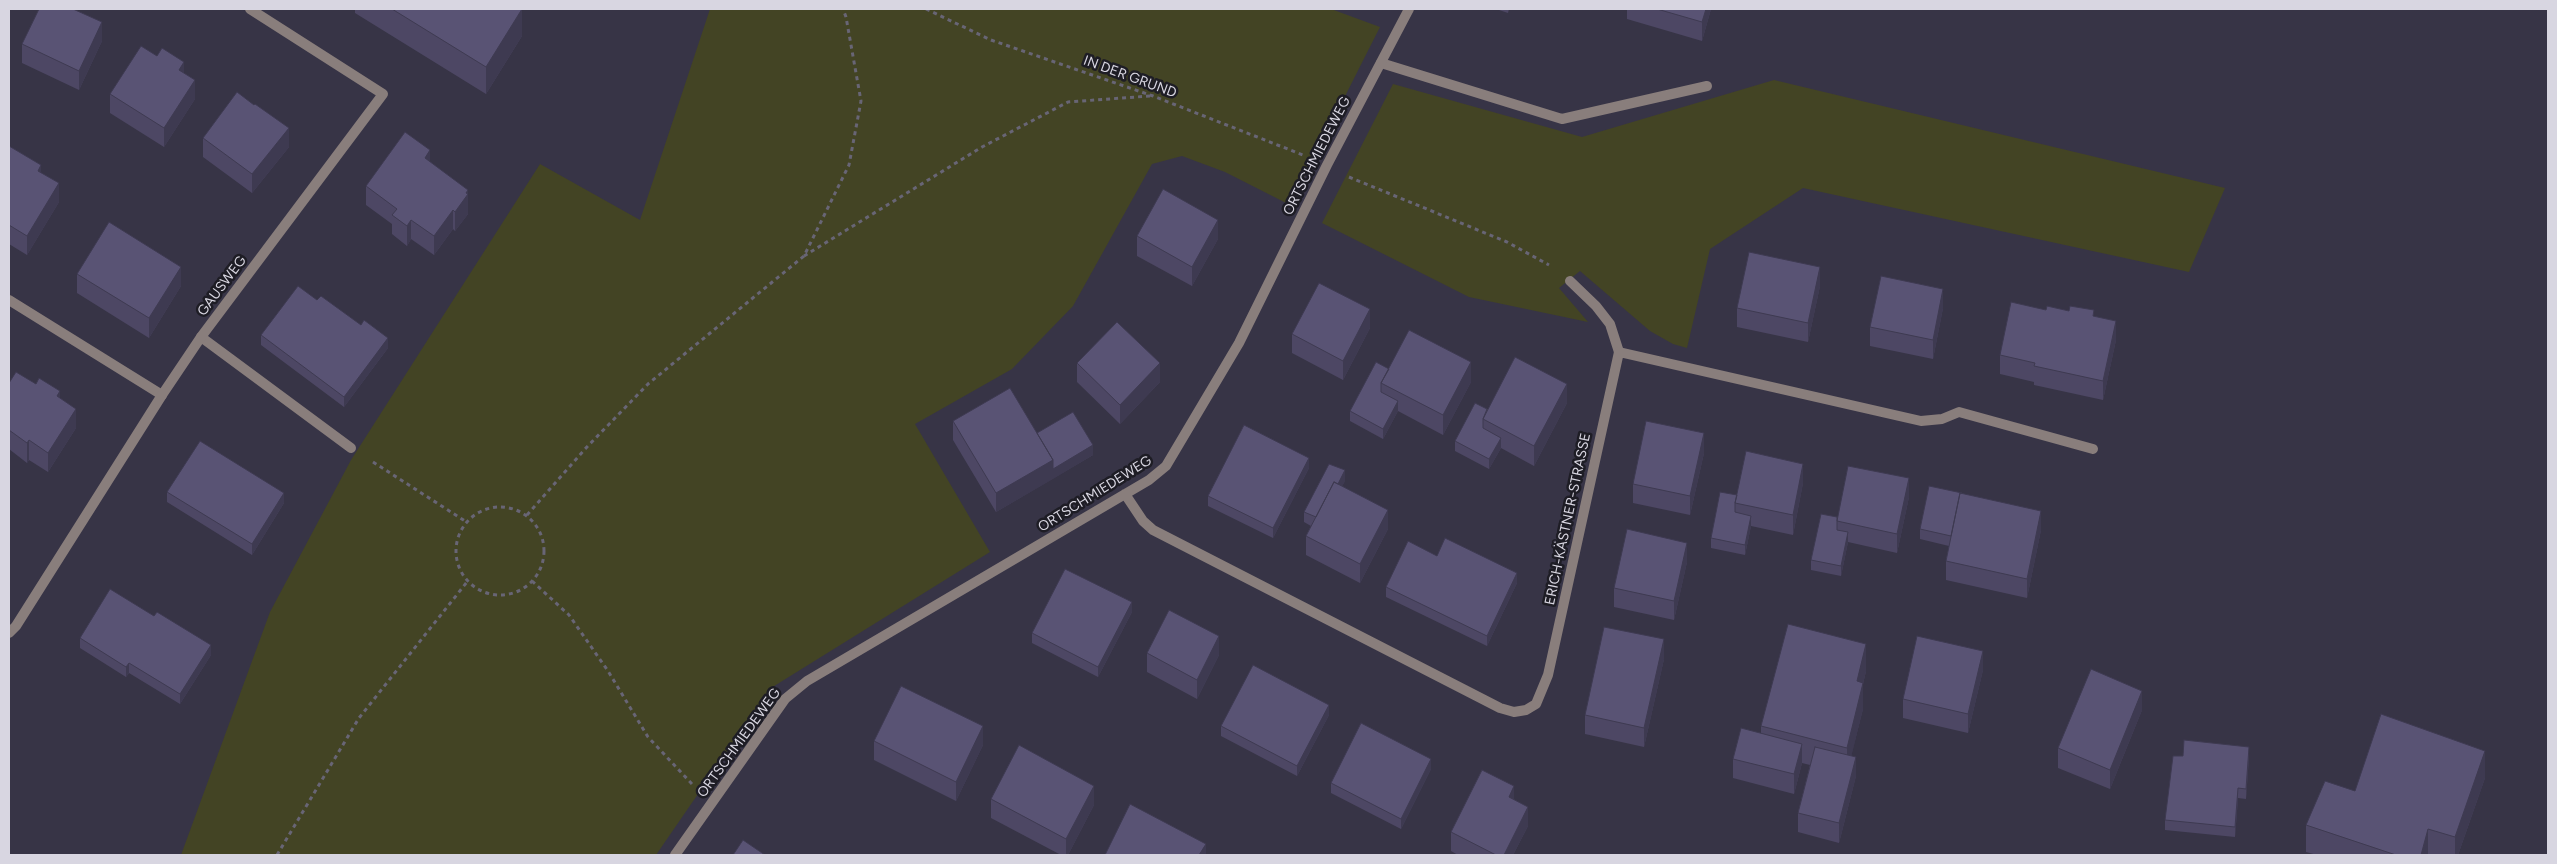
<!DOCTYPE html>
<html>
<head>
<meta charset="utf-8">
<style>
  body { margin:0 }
  #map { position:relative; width:2557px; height:864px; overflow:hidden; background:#373446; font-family:Figtree,sans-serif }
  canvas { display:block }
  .frame { position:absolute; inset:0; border:10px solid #d8d6e1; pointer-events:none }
</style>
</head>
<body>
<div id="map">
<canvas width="2557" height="864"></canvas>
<div class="frame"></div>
</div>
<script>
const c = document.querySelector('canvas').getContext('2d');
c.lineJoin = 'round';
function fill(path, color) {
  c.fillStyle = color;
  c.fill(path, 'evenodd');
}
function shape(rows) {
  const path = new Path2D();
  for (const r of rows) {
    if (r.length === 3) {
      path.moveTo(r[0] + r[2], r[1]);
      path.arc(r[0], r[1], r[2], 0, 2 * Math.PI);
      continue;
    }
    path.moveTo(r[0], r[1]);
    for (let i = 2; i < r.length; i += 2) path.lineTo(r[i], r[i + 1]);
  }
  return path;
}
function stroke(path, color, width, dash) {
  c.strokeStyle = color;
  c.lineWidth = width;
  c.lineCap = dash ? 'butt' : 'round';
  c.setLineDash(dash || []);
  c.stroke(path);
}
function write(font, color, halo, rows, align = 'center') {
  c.font = font + ' Figtree,sans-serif';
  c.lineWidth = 5;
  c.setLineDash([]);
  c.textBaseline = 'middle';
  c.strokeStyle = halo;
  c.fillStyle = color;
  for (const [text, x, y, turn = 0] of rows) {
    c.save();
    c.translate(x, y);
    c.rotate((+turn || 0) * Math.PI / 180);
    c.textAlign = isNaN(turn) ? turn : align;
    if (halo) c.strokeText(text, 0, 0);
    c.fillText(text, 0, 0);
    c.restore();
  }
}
const green = shape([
  [710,9,1331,9,1380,27,1290,205,1225,172,1182,156,1152,164,1073,306,1012,369,915,424,990,552,771,688,656,855,181,855,270,612,351,460,540,164,640,220],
  [1774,80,2225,188,2189,272,1803,188,1710,249,1687,348,1673,344,1650,331,1580,271,1559,288,1588,322,1469,297,1322,223,1393,84,1582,137]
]);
const path = shape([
  [926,9,991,40,1153,96,1303,155],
  [1349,177,1507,242,1549,265],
  [804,256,982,147,1068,102,1150,96],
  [373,462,465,521],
  [500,551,44],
  [527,515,585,449,648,384,804,256,849,165,861,101,846,17,843,9],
  [532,581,569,615,608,671,648,737,692,784],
  [277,855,359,718,467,582]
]);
const lane = shape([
  [1381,63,1562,119,1707,86],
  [1570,281,1596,306,1610,324,1619,352],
  [9,300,162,395],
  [201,337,351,448]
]);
const street = shape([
  [1125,494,1143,521,1153,530,1500,708,1514,712,1526,710,1536,704,1548,675,1619,352,1921,421,1942,419,1959,412,2093,449],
  [9,633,16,626,162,395,201,337,383,94,250,9],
  [675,855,785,699,807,681,1149,480,1166,466,1239,343,1327,165,1409,9]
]);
const wall = shape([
  [355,9,522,9,522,36,486,94,355,13],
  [1496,9,1509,9,1508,13],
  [1627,9,1711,9,1702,41,1627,19],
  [102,41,79,90,22,63,22,44],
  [184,73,195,99,164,147,110,113,110,94],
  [203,138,289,147,252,193,203,157],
  [9,146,41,173,59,202,27,255,9,244],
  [430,162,468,194,468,214,455,231,453,229,434,255,411,239,407,246,392,234,392,224,366,205,366,186],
  [1137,236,1218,239,1192,286,1137,256],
  [77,274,181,286,149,338,77,293],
  [1820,286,1808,342,1737,327,1737,308],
  [1943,308,1933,359,1870,346,1870,327],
  [2046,310,2094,316,2116,340,2103,400,2034,385,2034,382,2000,374,2000,355],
  [1370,328,1343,380,1292,353,1292,334],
  [261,335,388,348,344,407,261,345],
  [1077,363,1160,382,1120,424,1077,382],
  [1389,369,1471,382,1443,435,1398,411,1383,439,1350,421,1350,411],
  [9,383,60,398,76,428,48,472,29,460,27,463,9,449],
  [1567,403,1534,466,1501,448,1489,469,1455,451,1455,441,1487,409],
  [953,421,1037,433,1093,455,996,512,953,440],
  [1704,453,1690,515,1633,503,1633,484],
  [1309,468,1273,538,1208,506,1208,496],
  [1345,481,1342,486,1388,529,1360,583,1306,555,1306,536,1311,526,1304,522,1304,512],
  [1803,483,1793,535,1751,526,1745,555,1711,548,1711,538,1737,495],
  [167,492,284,503,252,555,167,502],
  [1962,494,2041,530,2027,598,1946,580,1946,561,1949,546,1920,539,1920,529],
  [1909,497,1897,553,1848,542,1841,576,1811,570,1811,560,1837,517],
  [1437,556,1517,583,1487,646,1386,597,1386,587],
  [1687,562,1674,620,1614,607,1614,588],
  [1132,612,1098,677,1032,643,1032,633],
  [80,638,211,655,180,704,129,673,126,677,80,648],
  [1147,653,1219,655,1197,699,1147,672],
  [1664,659,1644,747,1585,734,1585,715],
  [1983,670,1968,733,1903,718,1903,699],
  [1866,671,1863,684,1863,709,1851,756,1856,776,1839,843,1798,832,1798,813,1810,765,1802,763,1794,794,1733,778,1733,759,1761,733,1761,726],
  [2142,710,2110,789,2058,768,2058,748],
  [1329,715,1297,776,1221,736,1221,726],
  [874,741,983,745,956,801,874,760],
  [2249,757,2246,799,2238,798,2235,837,2165,830,2165,820],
  [1431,769,1401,829,1331,793,1331,783],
  [2485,778,2458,855,2317,855,2306,852,2306,825,2355,791],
  [991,799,1094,805,1068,855,1061,855,991,818],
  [1514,800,1528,826,1513,855,1458,855,1451,851,1451,832]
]);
const shadedWall = shape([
  [522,9,522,36,486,94,486,67],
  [1706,9,1711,9,1702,41,1702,22],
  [102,22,102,41,79,90,79,71],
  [184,62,184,81,179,70],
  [195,80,195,99,164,147,164,128],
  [289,128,289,147,252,193,252,174],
  [430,150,430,169,425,158],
  [41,165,41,185,38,171],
  [59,183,59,202,27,255,27,236],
  [468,190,468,214,455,231,455,212],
  [453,210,453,229,434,255,434,236],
  [411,220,411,239,407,246,407,226],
  [1218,220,1218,239,1192,286,1192,267],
  [181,267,181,286,149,338,149,318],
  [1820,267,1820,286,1808,342,1808,323],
  [1943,289,1943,308,1933,359,1933,340],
  [1370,309,1370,328,1343,380,1343,361],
  [2116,321,2116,340,2103,400,2103,381],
  [388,338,388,348,344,407,344,397],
  [1471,362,1471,382,1443,435,1443,415],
  [1160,363,1160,382,1120,424,1120,405],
  [1567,384,1567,403,1534,466,1534,446],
  [60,391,60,410,57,396],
  [1398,401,1398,411,1383,439,1383,429],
  [76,409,76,428,48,472,48,453],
  [1704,433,1704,453,1690,515,1690,496],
  [1501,438,1501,448,1489,469,1489,459],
  [29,440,29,460,27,463,27,443],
  [1093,445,1093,455,1053,479,1053,469],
  [1309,458,1309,468,1273,538,1273,528],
  [1053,460,1053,479,996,512,996,493],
  [1803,464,1803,483,1793,535,1793,515],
  [1345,470,1345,481,1320,529,1320,519],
  [1909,478,1909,497,1897,553,1897,534],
  [284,493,284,503,252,555,252,544],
  [1388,510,1388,529,1360,583,1360,564],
  [2041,511,2041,530,2027,598,2027,579],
  [1751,516,1751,526,1745,555,1745,545],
  [1848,532,1848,542,1841,576,1841,566],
  [1687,543,1687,562,1674,620,1674,601],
  [1517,573,1517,583,1487,646,1487,636],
  [1132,602,1132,612,1098,677,1098,667],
  [1219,636,1219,655,1197,699,1197,680],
  [1664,639,1664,659,1644,747,1644,728],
  [1866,644,1866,671,1863,684,1863,709,1847,774,1847,748,1857,681],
  [211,645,211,655,180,704,180,694],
  [1983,651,1983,670,1968,733,1968,714],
  [129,663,129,673,126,677,126,667],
  [2142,691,2142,710,2110,789,2110,770],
  [1329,705,1329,715,1297,776,1297,766],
  [983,726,983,745,956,801,956,782],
  [1802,744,1802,763,1794,794,1794,774],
  [2249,747,2249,757,2246,799,2246,789],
  [2485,751,2485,778,2458,855,2455,855,2455,837],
  [1856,757,1856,776,1839,843,1839,823],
  [1431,759,1431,769,1401,829,1401,819],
  [1094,786,1094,805,1068,855,1066,855,1066,839],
  [1514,786,1514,806,1509,797],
  [2238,788,2238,798,2235,837,2235,827],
  [1528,807,1528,826,1513,855,1504,855],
  [2428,829,2428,855,2421,855],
  [1206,844,1206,855,1199,855]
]);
const building = shape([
  [39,9,73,9,102,22,79,71,22,44,39,9],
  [392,9,522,9,486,67,392,9],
  [1657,9,1706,9,1702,22,1657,9],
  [141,46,157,56,162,48,184,62,179,70,195,80,164,128,110,94,141,46],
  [237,92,254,105,255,104,289,128,252,174,203,138,237,92],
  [405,132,430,150,425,158,468,190,466,193,468,194,455,212,453,210,434,236,411,220,407,226,392,215,397,209,366,186,405,132],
  [9,146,41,165,38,171,59,183,27,236,9,225,9,146],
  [1163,189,1218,220,1192,267,1137,236,1163,189],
  [109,222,181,267,149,318,77,274,109,222],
  [1749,252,1820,267,1808,323,1737,308,1749,252],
  [1881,276,1943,289,1933,340,1870,327,1881,276],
  [1319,283,1370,309,1343,361,1292,334,1319,283],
  [298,286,317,300,321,296,361,325,364,320,388,338,344,397,261,335,298,286],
  [2011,302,2046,310,2047,306,2069,311,2070,306,2094,310,2093,316,2116,321,2103,381,2034,366,2035,363,2000,355,2011,302],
  [1117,322,1160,363,1120,405,1077,363,1117,322],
  [1409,330,1471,362,1443,415,1381,383,1409,330],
  [1515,357,1567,384,1534,446,1483,419,1515,357],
  [1376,362,1389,369,1381,383,1381,392,1398,401,1383,429,1350,411,1376,362],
  [16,372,36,384,39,378,60,391,57,396,76,409,48,453,29,440,27,443,9,430,9,383,16,372],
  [1010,388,1053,460,996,493,953,421,1010,388],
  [1475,403,1487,409,1483,419,1483,428,1501,438,1489,459,1455,441,1475,403],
  [1073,412,1093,445,1053,469,1053,460,1037,433,1073,412],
  [1646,421,1704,433,1690,496,1633,484,1646,421],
  [1244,425,1309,458,1273,528,1208,496,1244,425],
  [200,441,284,493,252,544,167,492,200,441],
  [1746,451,1803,464,1793,515,1735,503,1746,451],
  [1329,464,1345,470,1338,484,1334,482,1316,517,1304,512,1329,464],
  [1848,466,1909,478,1897,534,1837,521,1848,466],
  [1334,482,1388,510,1360,564,1306,536,1334,482],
  [1929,486,1962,493,1960,493,1951,536,1920,529,1929,486],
  [1720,492,1737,495,1735,503,1735,512,1751,516,1745,545,1711,538,1720,492],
  [1960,493,2041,511,2027,579,1946,561,1960,493],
  [1821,514,1837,517,1837,530,1848,532,1841,566,1811,560,1821,514],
  [1627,529,1687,543,1674,601,1614,588,1627,529],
  [1445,538,1517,573,1487,636,1386,587,1408,541,1437,556,1445,538],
  [1065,569,1132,602,1098,667,1032,633,1065,569],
  [110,589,154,616,157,612,211,645,180,694,129,663,126,667,80,638,110,589],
  [1169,610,1219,636,1197,680,1147,653,1169,610],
  [1788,624,1866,644,1857,681,1863,683,1847,748,1761,726,1788,624],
  [1604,627,1664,639,1644,728,1585,715,1604,627],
  [1917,636,1983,651,1968,714,1903,699,1917,636],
  [1253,665,1329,705,1297,766,1221,726,1253,665],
  [2091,669,2142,691,2110,770,2058,748,2091,669],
  [901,686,983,726,956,782,874,741,901,686],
  [2381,714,2485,751,2455,837,2428,829,2421,855,2396,855,2306,825,2325,781,2355,791,2381,714],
  [1361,723,1431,759,1401,819,1331,783,1361,723],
  [1741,728,1802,744,1794,774,1733,759,1741,728],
  [2184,740,2249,747,2246,789,2238,788,2235,827,2165,820,2173,756,2183,756,2184,740],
  [1019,745,1094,786,1066,839,991,799,1019,745],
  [1815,747,1856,757,1839,823,1798,813,1815,747],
  [1482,770,1514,786,1509,797,1528,807,1504,855,1496,855,1451,832,1482,770],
  [1130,804,1206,844,1199,855,1105,855,1130,804],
  [743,840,765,855,733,855,743,840]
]);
const streetNames = [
  ["IN DER GRUND",1130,77,20],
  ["ORTSCHMIEDEWEG",1317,156,-63],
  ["GAUSWEG",222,286,-53],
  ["ORTSCHMIEDEWEG",1095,494,-32],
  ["ERICH-KÄSTNER-STRASSE",1568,519,-78],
  ["ORTSCHMIEDEWEG",739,743,-54]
];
fill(green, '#434424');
stroke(path, '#686575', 3, [4, 4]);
stroke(lane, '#897e7c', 10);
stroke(street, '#897e7c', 10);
fill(wall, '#4d4764');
fill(shadedWall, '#3e3a51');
fill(building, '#595374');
stroke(building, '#3e3a51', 1);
write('14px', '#d8d6e1', '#1e1d25', streetNames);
</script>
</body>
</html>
